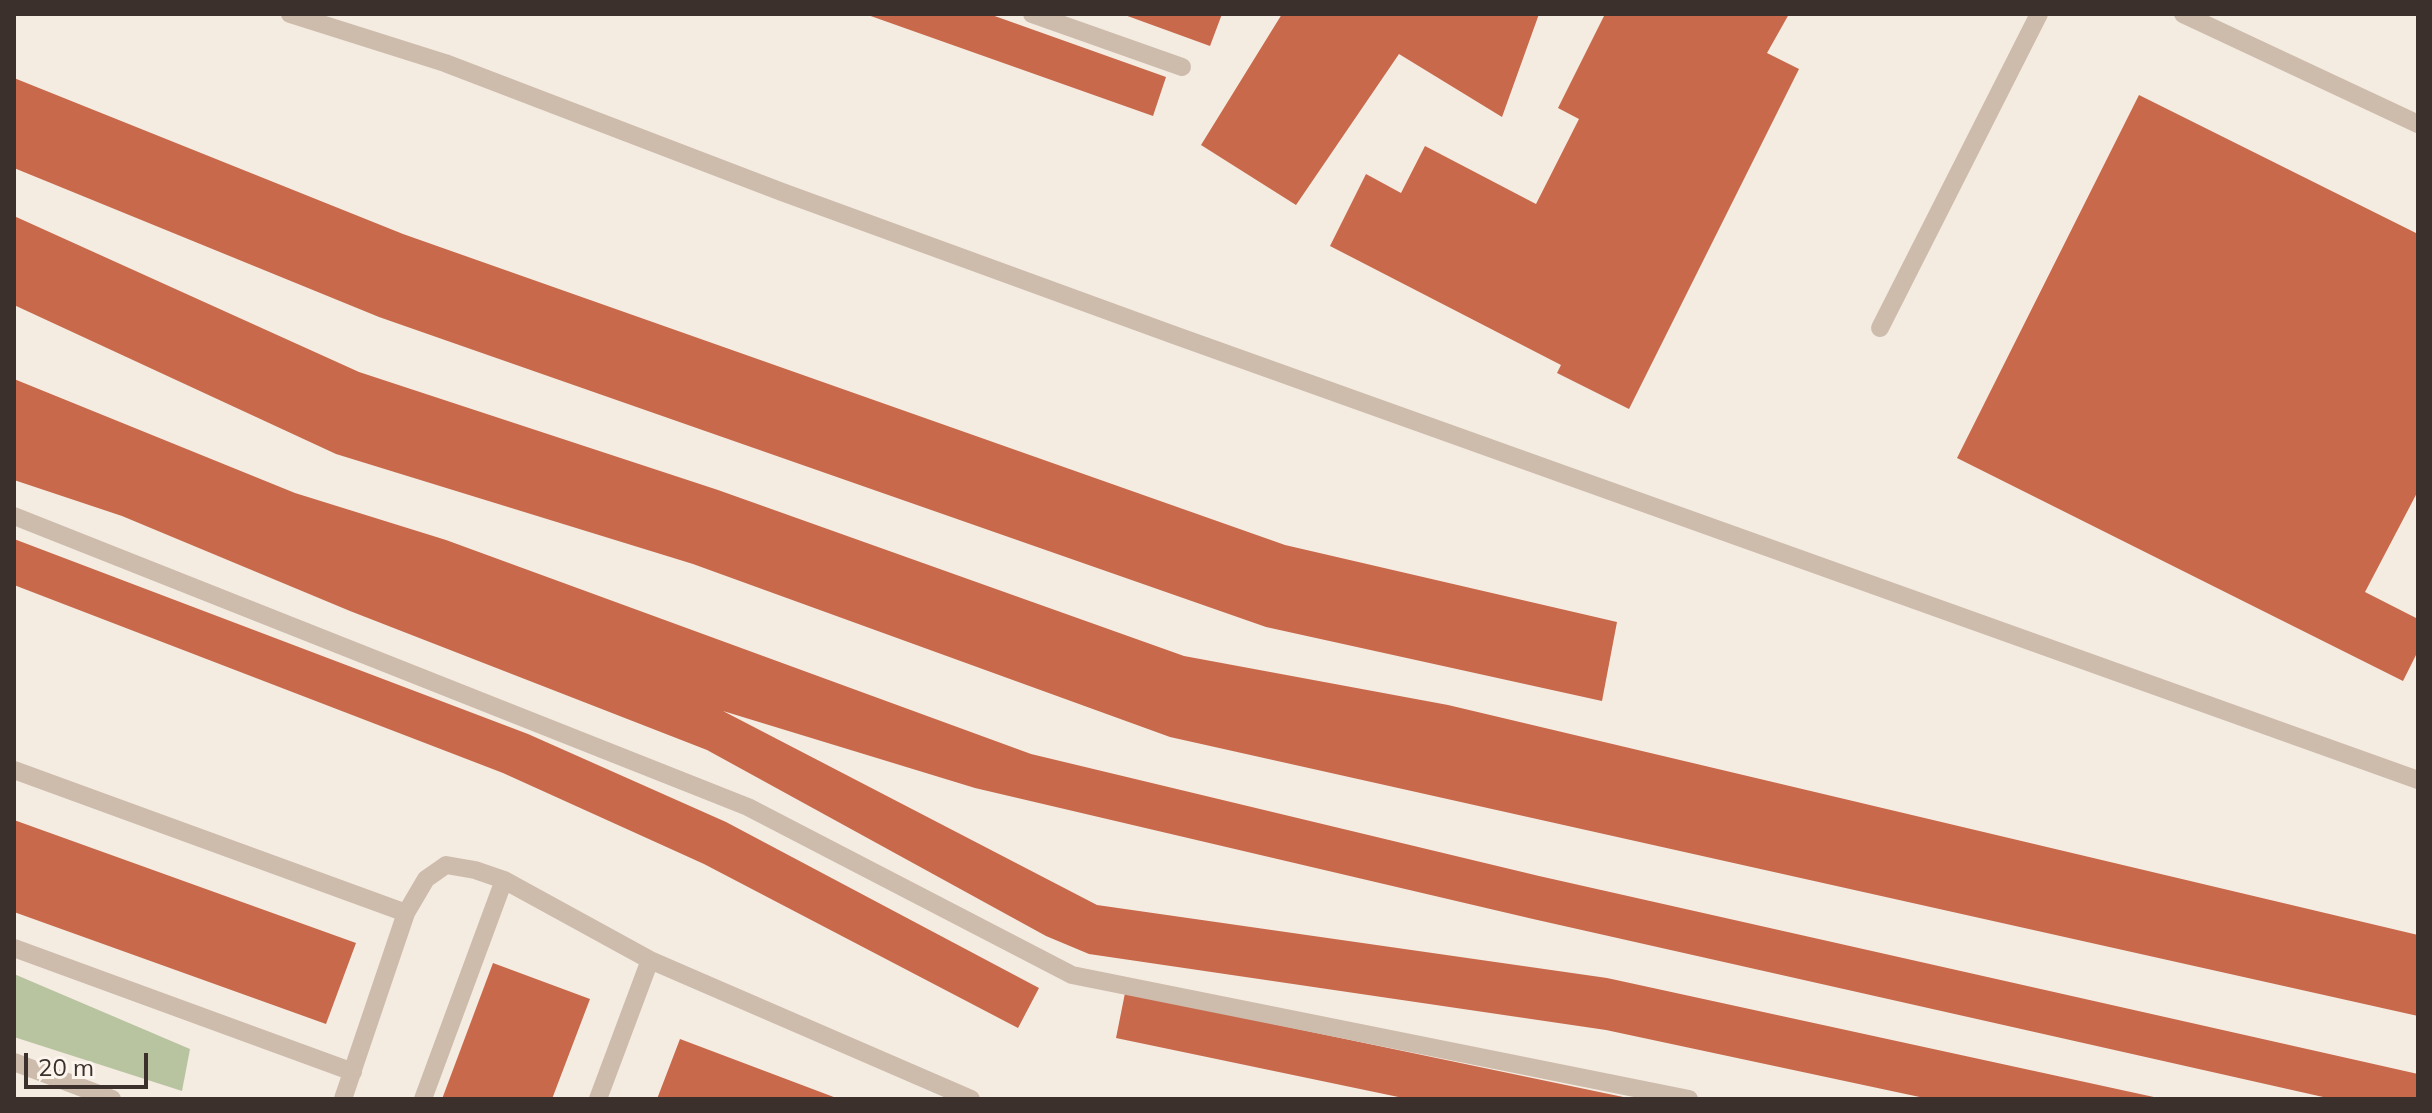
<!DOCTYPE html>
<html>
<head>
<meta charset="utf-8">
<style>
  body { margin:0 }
  #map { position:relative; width:2432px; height:1113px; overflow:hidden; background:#f4ebe1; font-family:Mulish,sans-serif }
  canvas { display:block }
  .frame { position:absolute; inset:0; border:16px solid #3b302b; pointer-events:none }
  .scale { position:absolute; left:24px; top:1053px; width:124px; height:36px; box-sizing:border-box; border:4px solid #3b302b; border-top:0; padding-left:10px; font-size:24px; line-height:28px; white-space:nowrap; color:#3b302b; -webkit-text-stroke:6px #fbf5ee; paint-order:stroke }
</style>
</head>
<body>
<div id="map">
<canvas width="2432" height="1113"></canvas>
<div class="frame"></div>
<div class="scale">20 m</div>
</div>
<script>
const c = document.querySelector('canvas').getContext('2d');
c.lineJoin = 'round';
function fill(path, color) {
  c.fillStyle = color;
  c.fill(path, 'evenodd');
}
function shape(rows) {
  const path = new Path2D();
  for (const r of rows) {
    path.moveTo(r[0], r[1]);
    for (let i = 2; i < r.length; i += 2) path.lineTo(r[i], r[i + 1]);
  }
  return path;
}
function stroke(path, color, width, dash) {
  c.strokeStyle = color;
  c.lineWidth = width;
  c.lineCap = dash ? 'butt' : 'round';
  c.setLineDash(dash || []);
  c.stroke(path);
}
const green = shape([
  [14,974,190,1049,182,1091,14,1037]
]);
const building = shape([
  [865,14,989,14,1166,77,1153,116],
  [1122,14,1222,14,1210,46],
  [1282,14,1539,14,1502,117,1399,54,1296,205,1201,145],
  [1605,14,1789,14,1767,53,1799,69,1629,409,1557,373,1561,365,1330,246,1366,174,1401,193,1425,146,1536,204,1579,119,1558,108],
  [14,78,403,234,1285,545,1617,622,1602,701,1266,627,379,317,14,168],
  [2139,95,2418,234,2418,491,2365,592,2418,619,2418,651,2403,681,1957,458],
  [14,216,359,372,718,490,1184,656,1448,705,2418,935,2418,1016,1170,737,693,564,336,454,14,305],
  [14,379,295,493,446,540,1031,754,1539,876,2418,1074,2418,1099,2332,1099,1533,919,975,788,723,711,1097,905,1607,978,2163,1099,1929,1099,1606,1030,1089,954,1046,936,707,750,350,611,122,516,14,480],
  [14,539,528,734,726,822,1039,988,1018,1028,704,864,503,773,14,585],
  [14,820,356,943,326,1024,14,912],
  [493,963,590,999,552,1099,442,1099],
  [1125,993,1628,1098,1628,1099,1408,1099,1116,1038],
  [680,1039,839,1099,657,1099]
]);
const service = shape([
  [290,14,445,63,782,192,1174,335,2418,780],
  [1032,14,1182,67],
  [2183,14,2418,124],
  [1880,328,2039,14],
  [14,516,748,807,1072,975,1689,1099],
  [14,770,406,913,343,1099],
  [406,913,426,879,446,865,475,870,504,880],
  [14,948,353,1072],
  [14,1062,112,1099],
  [423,1099,504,880,650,960,971,1099],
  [598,1099,650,960]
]);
fill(green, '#b8c4a0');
fill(building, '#c8694b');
stroke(service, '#cdbbac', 18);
</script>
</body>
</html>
